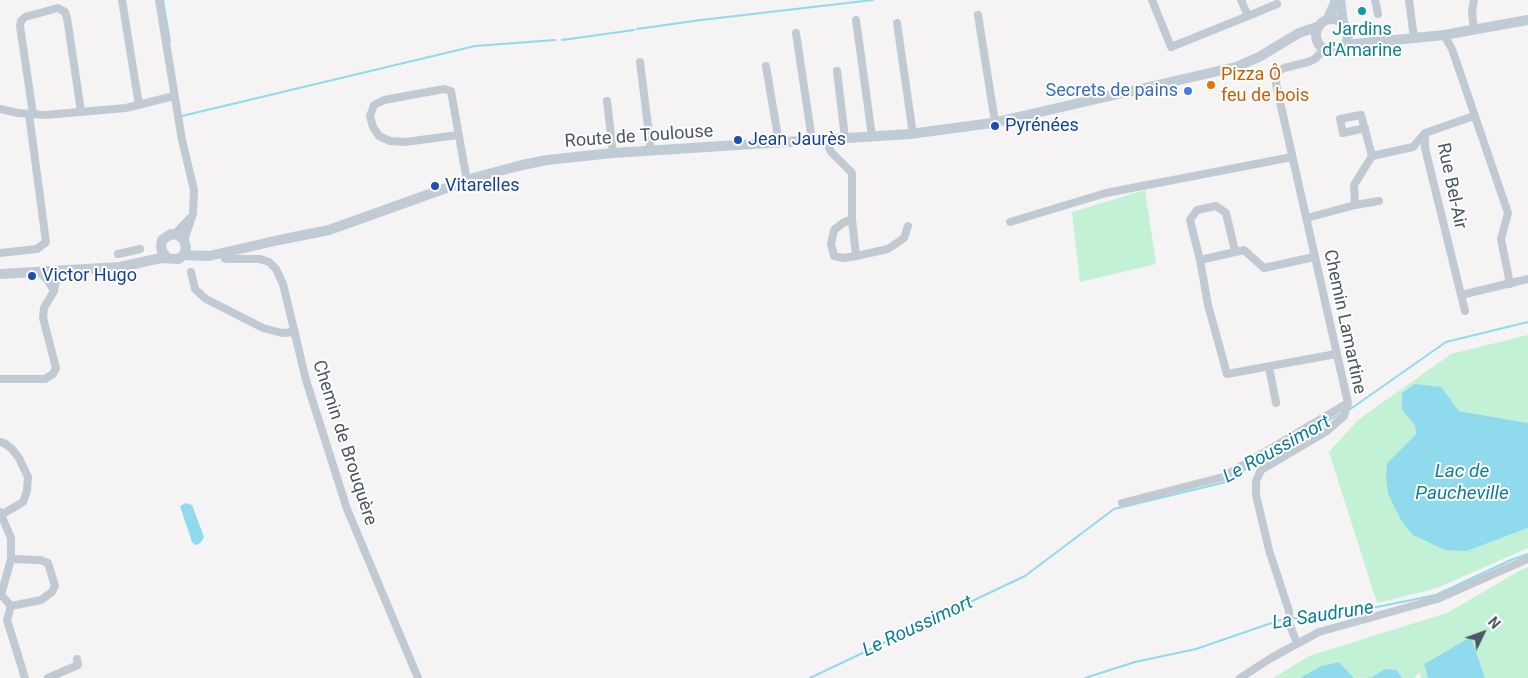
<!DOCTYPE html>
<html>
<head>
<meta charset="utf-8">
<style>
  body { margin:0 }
  #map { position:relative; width:1528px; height:678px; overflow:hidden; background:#f5f3f3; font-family:Roboto,sans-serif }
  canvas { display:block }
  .north { position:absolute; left:1458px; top:608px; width:50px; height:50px; -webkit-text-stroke:4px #fff; paint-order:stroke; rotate:48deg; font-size:14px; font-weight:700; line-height:20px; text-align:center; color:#4a5661 }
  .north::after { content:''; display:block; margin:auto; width:18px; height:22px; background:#4a5661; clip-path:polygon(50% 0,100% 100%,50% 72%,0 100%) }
</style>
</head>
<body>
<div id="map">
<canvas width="1528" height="678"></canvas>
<div class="north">N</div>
</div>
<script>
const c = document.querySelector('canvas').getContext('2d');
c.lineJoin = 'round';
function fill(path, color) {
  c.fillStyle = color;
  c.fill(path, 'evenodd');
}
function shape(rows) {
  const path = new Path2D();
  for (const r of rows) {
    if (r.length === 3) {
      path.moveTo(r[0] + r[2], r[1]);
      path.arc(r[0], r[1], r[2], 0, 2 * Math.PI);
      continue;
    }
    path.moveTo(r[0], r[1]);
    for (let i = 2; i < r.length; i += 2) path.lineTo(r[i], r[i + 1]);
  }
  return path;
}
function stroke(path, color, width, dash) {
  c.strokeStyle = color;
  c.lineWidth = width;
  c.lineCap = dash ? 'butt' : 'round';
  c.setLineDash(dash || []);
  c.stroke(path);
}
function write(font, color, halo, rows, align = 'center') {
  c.font = font + ' Roboto,sans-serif';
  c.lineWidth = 4;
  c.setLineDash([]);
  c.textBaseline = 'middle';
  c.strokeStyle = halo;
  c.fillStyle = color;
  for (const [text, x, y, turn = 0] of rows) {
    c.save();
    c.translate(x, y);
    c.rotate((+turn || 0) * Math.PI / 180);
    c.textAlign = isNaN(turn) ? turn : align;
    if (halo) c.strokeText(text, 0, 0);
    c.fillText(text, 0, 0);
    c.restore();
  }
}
const green = shape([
  [1145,190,1156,264,1080,282,1072,212],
  [1528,335,1528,423,1459,411,1441,387,1402,409,1415,425,1416,434,1387,463,1467,551,1528,528,1528,548,1437,588,1377,603,1329,452,1358,420,1451,354],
  [1528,567,1528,678,1485,678,1471,638,1424,664,1428,678,1421,678,1420,672,1414,678,1402,678,1397,670,1385,669,1372,677,1354,678,1339,662,1321,666,1300,678,1273,678,1309,656,1447,613,1519,571]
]);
const water = shape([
  [1415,384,1441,387,1459,411,1528,423,1528,528,1467,551,1445,550,1413,535,1402,522,1388,494,1386,478,1387,463,1416,434,1415,425,1402,410,1402,393],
  [186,503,192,505,204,537,202,541,199,544,195,545,192,542,180,506],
  [1471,637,1485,678,1428,678,1424,664],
  [1339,662,1354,678,1300,678,1321,666],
  [1385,669,1397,670,1402,678,1365,678,1372,677]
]);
const stream = shape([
  [163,0,170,42],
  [637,29,701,20,873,0],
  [562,40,634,30],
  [182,116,475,46,555,40],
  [1349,410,1446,342,1528,322],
  [1291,618,1313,620,1436,595,1511,560,1528,554],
  [810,678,1025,576,1114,509,1226,482,1271,453,1340,414],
  [1085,678,1135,662,1196,649,1286,618]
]);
const street = shape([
  [122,0,139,105],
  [159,0,182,140,194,190,193,214,184,240],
  [1152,0,1171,47,1248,16,1241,0],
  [1375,0,1378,14],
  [1409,0,1414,38],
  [978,15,995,122],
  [1248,16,1277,4],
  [856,20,872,136],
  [897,23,913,134],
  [1474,30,1472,12,1474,0],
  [796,33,812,140],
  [1444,35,1452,49,1508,213,1501,239,1510,284],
  [640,62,651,150],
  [766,66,779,143],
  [837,71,845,138],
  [607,101,613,153],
  [0,109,18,113,45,115,126,108,174,96],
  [33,114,20,26,21,21,25,17,58,8,65,12,67,18,81,111],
  [1365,128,1343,133,1340,119,1361,115,1372,156],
  [458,135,405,142,390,141,379,136,373,127,370,116,374,105,384,100,444,89,451,91,467,181],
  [827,139,829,148,832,153,852,173,852,219,856,256,888,249,904,238,908,226],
  [1355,205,1379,201],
  [1307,218,1355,205,1354,185,1372,156,1413,147,1425,133],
  [852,219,843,223,834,230,831,244,834,256,843,258,856,256],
  [1010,222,1106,193,1292,157],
  [175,234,190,218],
  [1235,251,1226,213,1216,206,1197,210,1190,220,1200,260,1208,305,1227,374,1336,354],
  [0,253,37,249,46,242,29,114],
  [223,253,225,259,260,259,269,262,276,269,283,284,306,380,347,509,418,678],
  [118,254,140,249],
  [1200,260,1244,250,1264,268,1314,257],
  [39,271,49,282,54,291],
  [191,272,195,289,206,299,263,328,282,333,295,332],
  [1461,295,1528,279],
  [1465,311,1425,148,1425,133,1474,116],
  [1269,367,1276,403],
  [0,379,45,379,53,374,56,368,43,318,44,308,54,291,57,276,56,270],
  [0,442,4,443,12,449,19,458,28,477,27,491,23,502,1,515],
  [1122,503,1223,477,1348,403],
  [0,512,11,538,11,559,1,595,11,606,7,620,25,678],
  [11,606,41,600,52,592,55,586,48,563,40,560,11,559],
  [1297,643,1289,623,1289,611,1269,550,1256,495,1256,481,1261,470,1327,431,1344,416,1348,403,1276,84,1277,72,1284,68,1308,62,1315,59,1324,49],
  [48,678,78,665,77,659],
  [1240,678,1271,658,1319,632,1437,599,1528,559]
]);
const secondary = shape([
  [1340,0,1343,23],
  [1332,35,16],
  [1328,19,1336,0],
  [1345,45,1444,35,1528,20],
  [184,255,209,256,279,240,329,230,477,177,522,165,547,160,613,153,910,134,992,123,1236,67,1259,57,1299,33,1317,27],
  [0,274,120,267,161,258,178,259,184,255,186,248,184,240,178,235,171,234,162,240,161,247,162,251,167,258]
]);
const markers = [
  [1362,11,5,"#0f9aa8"],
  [1211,85,5,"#e8710a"],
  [1188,91,5,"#3f7fe0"],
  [995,126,5,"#1a4fb4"],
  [738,140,5,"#1a4fb4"],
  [435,186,5,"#1a4fb4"],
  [32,276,5,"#1a4fb4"]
];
const cultureNames = [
  ["Jardins",1362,30],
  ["d'Amarine",1362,51]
];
const foodNames = [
  ["Pizza Ô",1221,75],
  ["feu de bois",1221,96]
];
const shopNames = [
  ["Secrets de pains",1178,91]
];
const transitNames = [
  ["Pyrénées",1005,126],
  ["Jean Jaurès",748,140],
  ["Vitarelles",445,186],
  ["Victor Hugo",42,276]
];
const streetNames = [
  ["Route de Toulouse",639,137,-4],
  ["Rue Bel-Air",1451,186,78],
  ["Chemin Lamartine",1344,322,78],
  ["Chemin de Brouquère",344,443,72]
];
const waterNames = [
  ["Le Roussimort",1277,450,-29],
  ["Lac de",1462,472],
  ["Paucheville",1462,494],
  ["La Saudrune",1323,616,-9],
  ["Le Roussimort",918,627,-25]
];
fill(green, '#c3f1d5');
fill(water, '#90daee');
stroke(stream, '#90daee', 2);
stroke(street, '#c1cad2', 8);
stroke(secondary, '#c1cbd6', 10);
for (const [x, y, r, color] of markers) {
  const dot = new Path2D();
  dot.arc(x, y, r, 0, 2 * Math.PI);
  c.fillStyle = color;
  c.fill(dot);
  stroke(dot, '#fff', 2);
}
write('18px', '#0d838f', '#fff', cultureNames);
write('18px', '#c56008', '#fff', foodNames, 'left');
write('18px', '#366cbe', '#fff', shopNames, 'right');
write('18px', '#164399', '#fff', transitNames, 'left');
write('18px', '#4a5661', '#fff', streetNames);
write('italic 19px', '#0c7c9b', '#fff', waterNames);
</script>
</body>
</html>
